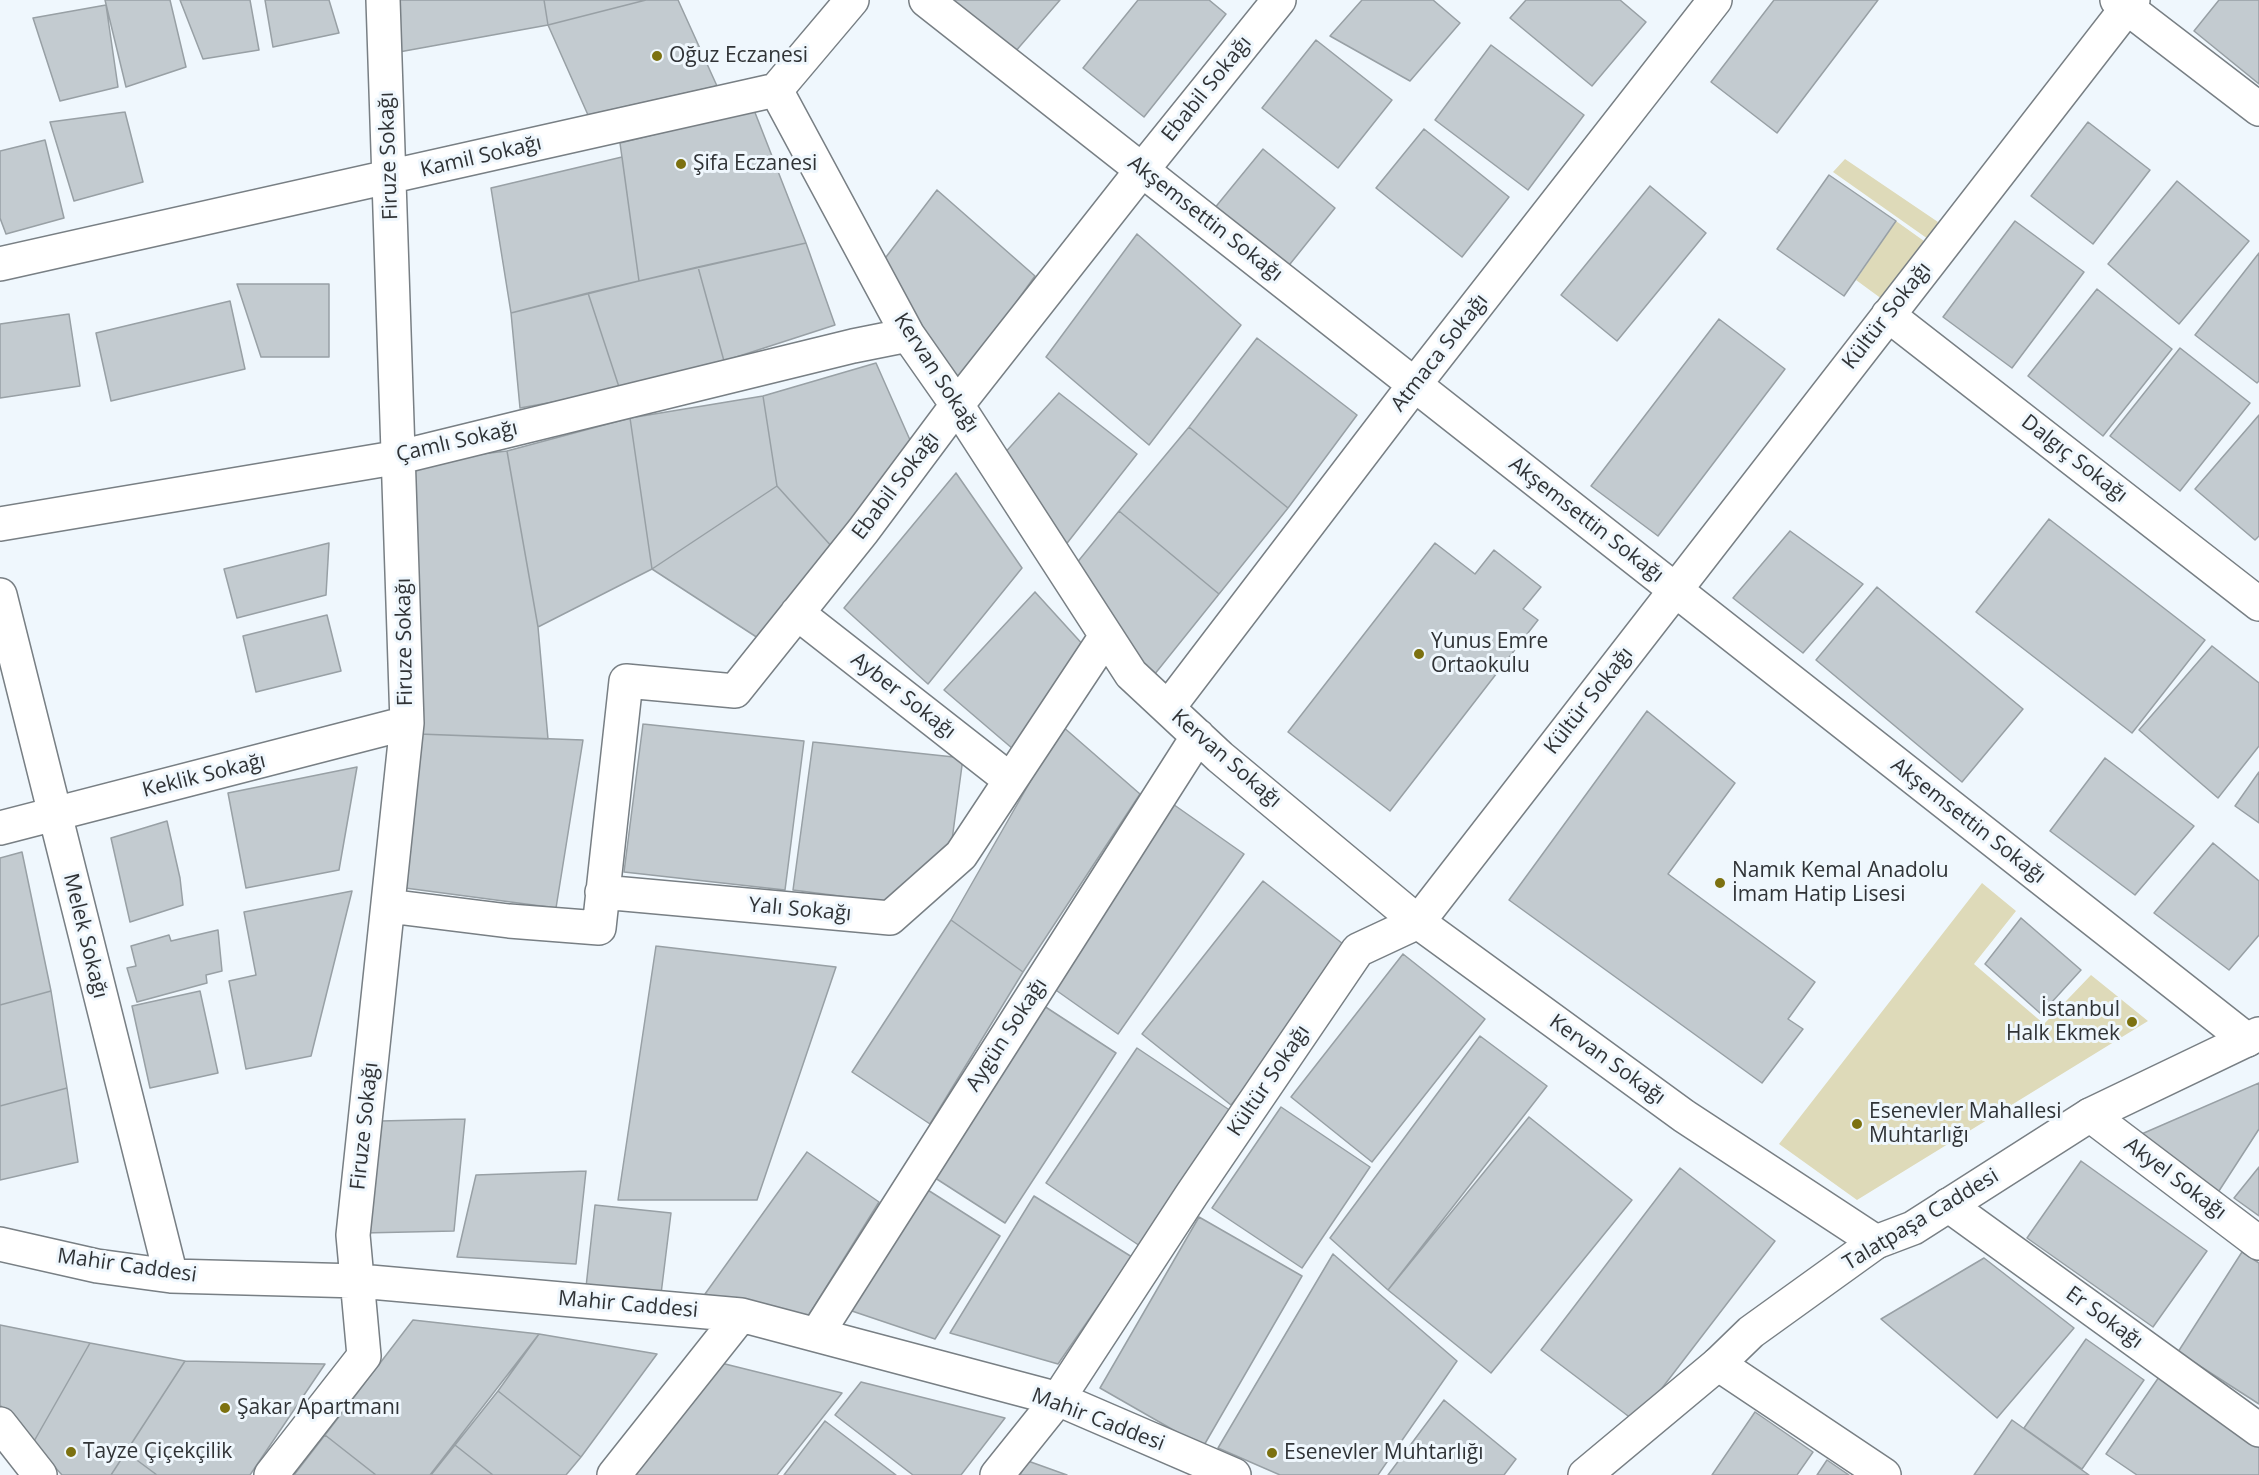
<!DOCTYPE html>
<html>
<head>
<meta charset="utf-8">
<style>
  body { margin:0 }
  canvas { display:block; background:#eff7fd }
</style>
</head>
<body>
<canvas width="2259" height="1475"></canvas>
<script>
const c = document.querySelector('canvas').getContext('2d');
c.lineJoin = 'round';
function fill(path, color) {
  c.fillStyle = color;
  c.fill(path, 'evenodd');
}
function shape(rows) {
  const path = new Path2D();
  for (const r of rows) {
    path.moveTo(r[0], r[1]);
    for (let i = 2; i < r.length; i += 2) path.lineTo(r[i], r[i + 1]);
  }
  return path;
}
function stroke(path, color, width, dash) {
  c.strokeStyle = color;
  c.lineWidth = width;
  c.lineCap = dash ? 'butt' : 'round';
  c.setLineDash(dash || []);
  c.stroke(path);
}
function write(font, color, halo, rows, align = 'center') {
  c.font = font + ' "Open Sans",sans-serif';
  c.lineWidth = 6;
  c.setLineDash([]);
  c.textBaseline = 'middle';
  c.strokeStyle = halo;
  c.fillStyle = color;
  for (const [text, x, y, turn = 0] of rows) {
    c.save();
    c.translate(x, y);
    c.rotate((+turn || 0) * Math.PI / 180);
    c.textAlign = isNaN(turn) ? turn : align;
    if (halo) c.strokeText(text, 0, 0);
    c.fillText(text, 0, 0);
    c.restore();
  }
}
const green = shape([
  [1845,159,1938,222,1928,239,1833,172],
  [1896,221,1931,246,1886,302,1856,280],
  [1982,883,2016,911,1974,964,2044,1024,2091,975,2148,1021,1857,1200,1779,1144]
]);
const building = shape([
  [105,0,170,0,186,67,126,87,105,0],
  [180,0,250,0,259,50,203,59,180,0],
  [265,0,329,0,339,33,273,47,265,0],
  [393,0,544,0,548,25,399,52,393,0],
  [544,0,646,0,548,25,544,0],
  [646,0,678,0,717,86,588,115,548,25,646,0],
  [939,0,1060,0,1008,60,939,0],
  [1138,0,1209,0,1226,14,1144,117,1083,68,1138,0],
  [1362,0,1433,0,1460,23,1410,81,1330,36,1362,0],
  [1526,0,1620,0,1646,22,1592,86,1510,18,1526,0],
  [1774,0,1878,0,1777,133,1711,82,1774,0],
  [2219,0,2259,0,2259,84,2194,31,2219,0],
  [106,5,118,87,60,101,33,18,106,5],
  [1316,40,1392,100,1338,168,1262,108,1316,40],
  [1491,45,1584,115,1528,190,1435,120,1491,45],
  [754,110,806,243,639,281,620,143,754,110],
  [125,112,143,182,74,201,50,122,125,112],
  [2088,122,2150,170,2093,244,2031,196,2088,122],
  [1424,129,1509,197,1462,257,1376,188,1424,129],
  [45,140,64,218,6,234,0,218,0,151,45,140],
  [1263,149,1335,208,1282,274,1209,215,1263,149],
  [622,157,639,281,511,313,491,188,622,157],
  [1829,175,1896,221,1844,296,1777,249,1829,175],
  [2177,181,2249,241,2179,324,2108,264,2177,181],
  [1650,186,1706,233,1617,341,1561,295,1650,186],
  [937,190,1035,276,956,386,883,261,937,190],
  [2015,221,2084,272,2012,368,1943,317,2015,221],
  [1137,234,1241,325,1149,445,1046,357,1137,234],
  [806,243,835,325,724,361,698,267,806,243],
  [2259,253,2259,381,2257,383,2195,335,2259,253],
  [698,267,724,361,620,390,588,293,698,267],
  [237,284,329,284,329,357,261,357,237,284],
  [2097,289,2172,349,2103,436,2028,376,2097,289],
  [588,293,620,390,520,408,511,313,588,293],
  [230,301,245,369,111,401,96,333,230,301],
  [69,314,80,386,0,398,0,324,69,314],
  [1719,319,1785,369,1658,536,1591,486,1719,319],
  [1257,338,1357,415,1288,508,1189,427,1257,338],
  [2180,348,2250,403,2180,491,2110,436,2180,348],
  [876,363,914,449,833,548,777,486,763,396,876,363],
  [1059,393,1137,454,1064,547,1002,456,1059,393],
  [763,396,777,486,652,569,630,418,763,396],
  [2259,415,2259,536,2255,540,2195,489,2259,415],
  [630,418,652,569,538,627,507,451,630,418],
  [1189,427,1288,508,1219,594,1119,511,1189,427],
  [507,451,538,627,548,739,419,734,413,462,507,451],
  [956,473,1022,568,928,684,844,608,956,473],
  [777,486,833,548,758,638,652,569,777,486],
  [1119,511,1219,594,1150,680,1067,575,1119,511],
  [2049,519,2205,640,2132,733,1976,612,2049,519],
  [1790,531,1863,584,1803,653,1733,598,1790,531],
  [329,543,326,595,237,618,224,569,329,543],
  [1435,543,1475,574,1494,550,1541,587,1523,609,1538,620,1390,811,1288,732,1435,543],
  [1877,587,2023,709,1962,782,1816,660,1877,587],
  [1035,592,1085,647,1013,749,944,690,1035,592],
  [327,615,341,671,256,692,243,636,327,615],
  [2212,646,2259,683,2259,746,2218,798,2139,730,2212,646],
  [1647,711,1735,783,1668,874,1815,982,1788,1019,1803,1029,1762,1083,1509,900,1647,711],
  [643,724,804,741,785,890,624,872,643,724],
  [1062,726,1140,794,1023,972,951,920,1062,726],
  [419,734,583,740,556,908,405,888,419,734],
  [813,742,963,758,952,840,886,902,793,890,813,742],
  [2105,758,2194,826,2135,895,2050,831,2105,758],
  [357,767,339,870,246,888,228,793,357,767],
  [2259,772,2259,823,2235,806,2259,772],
  [1170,802,1244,854,1118,1034,1043,981,1170,802],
  [167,821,180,878,183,905,130,922,111,838,167,821],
  [2213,843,2259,881,2259,935,2229,970,2154,913,2213,843],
  [22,852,51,991,0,1005,0,858,22,852],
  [1263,881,1352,951,1231,1105,1142,1034,1263,881],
  [352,891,311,1056,246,1069,229,981,256,975,244,912,352,891],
  [2021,918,2081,970,2041,1014,1985,964,2021,918],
  [951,920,1023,972,930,1124,852,1072,951,920],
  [218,930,222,971,206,975,207,983,137,1002,127,968,136,966,131,946,169,935,171,941,218,930],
  [656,946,836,967,757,1200,618,1200,656,946],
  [1403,954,1485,1019,1372,1162,1291,1097,1403,954],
  [51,991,67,1088,0,1106,0,1005,51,991],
  [200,991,218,1073,150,1088,132,1006,200,991],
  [1041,1004,1116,1053,1005,1223,929,1174,1041,1004],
  [1480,1036,1547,1086,1388,1290,1330,1238,1480,1036],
  [1137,1048,1231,1111,1140,1246,1046,1183,1137,1048],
  [2259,1083,2259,1129,2217,1194,2137,1136,2259,1083],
  [67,1088,78,1162,0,1180,0,1106,67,1088],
  [1281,1107,1370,1167,1302,1268,1212,1208,1281,1107],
  [1529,1117,1632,1200,1491,1373,1388,1290,1529,1117],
  [465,1119,454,1231,363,1233,380,1121,465,1119],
  [807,1152,879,1202,807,1318,705,1294,807,1152],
  [2081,1161,2207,1251,2153,1327,2027,1238,2081,1161],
  [2259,1167,2259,1216,2234,1198,2259,1167],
  [1680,1168,1775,1241,1636,1422,1541,1350,1680,1168],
  [586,1171,576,1264,457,1257,476,1175,586,1171],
  [920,1185,1000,1236,935,1339,843,1308,920,1185],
  [1034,1196,1132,1257,1058,1364,950,1333,1034,1196],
  [595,1205,671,1213,661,1294,586,1287,595,1205],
  [1199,1217,1302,1276,1203,1447,1100,1388,1199,1217],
  [2242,1252,2259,1263,2259,1404,2178,1352,2242,1252],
  [1333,1254,1457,1361,1378,1475,1280,1475,1218,1448,1333,1254],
  [1984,1258,2074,1328,1997,1418,1881,1319,1984,1258],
  [413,1320,539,1334,430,1475,376,1475,325,1435,413,1320],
  [0,1325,90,1343,33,1443,0,1405,0,1325],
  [539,1334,657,1354,581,1457,498,1391,539,1334],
  [2086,1339,2144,1380,2082,1469,2024,1428,2086,1339],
  [90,1343,185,1361,111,1475,62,1475,33,1443,90,1343],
  [185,1361,325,1364,250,1475,157,1475,126,1452,185,1361],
  [713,1361,842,1393,777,1475,629,1475,713,1361],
  [2159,1377,2259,1444,2259,1475,2137,1475,2106,1454,2159,1377],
  [861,1382,1005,1418,961,1475,913,1475,835,1415,861,1382],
  [498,1391,581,1457,566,1475,493,1475,455,1445,498,1391],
  [1444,1400,1516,1459,1504,1475,1388,1475,1444,1400],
  [1755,1412,1813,1452,1797,1475,1712,1475,1755,1412],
  [2012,1420,2089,1475,1974,1475,2012,1420],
  [825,1421,896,1475,784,1475,825,1421],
  [325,1435,376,1475,294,1475,325,1435],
  [455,1445,493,1475,431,1475,455,1445],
  [126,1452,157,1475,111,1475,126,1452],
  [1827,1460,1849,1475,1817,1475,1827,1460],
  [1028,1461,1067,1475,1020,1475,1028,1461]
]);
const street = shape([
  [926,0,2247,1040],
  [776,90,908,335,957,405,1131,674,1220,757,1418,922,1684,1116,1876,1242],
  [0,264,776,90,852,0],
  [1888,315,2259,604],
  [0,524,400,457,853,346,908,335],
  [0,595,171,1276],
  [797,613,1009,779],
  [1168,708,1415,384,1715,0],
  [0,828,407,723],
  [602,892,890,918,961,855,1106,636],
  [388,906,509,921,599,928,626,681,735,691,863,531,957,405,1142,170,1279,0],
  [2090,1115,2259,1243],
  [1948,1205,2259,1430],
  [0,1244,97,1266,171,1276,359,1281,741,1315,1058,1399,1234,1475],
  [817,1334,1198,736],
  [1718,1364,1884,1475],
  [271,1475,364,1356,353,1235,407,723,383,0],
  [614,1475,741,1315],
  [997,1475,1058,1399,1192,1194,1358,950,1418,922,2133,0]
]);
const secondary = shape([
  [2117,0,2259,109],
  [0,1424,40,1475],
  [1585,1475,1718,1364,1751,1332,1876,1242,1913,1228,2090,1115,2259,1034]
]);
const markers = [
  [657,56,6,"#7c7110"],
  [681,164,6,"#7c7110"],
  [1419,654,6,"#7c7110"],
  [1720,883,6,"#7c7110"],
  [2132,1022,6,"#7c7110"],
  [1857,1124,6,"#7c7110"],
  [225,1408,6,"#7c7110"],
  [71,1452,6,"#7c7110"],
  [1272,1453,6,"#7c7110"]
];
const poiNames = [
  ["Oğuz Eczanesi",669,56],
  ["Şifa Eczanesi",693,164],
  ["Yunus Emre",1431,642],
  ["Ortaokulu",1431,666],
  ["Namık Kemal Anadolu",1732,871],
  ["İmam Hatip Lisesi",1732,895],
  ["İstanbul",2120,1010,"right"],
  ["Halk Ekmek",2120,1034,"right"],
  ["Esenevler Mahallesi",1869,1112],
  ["Muhtarlığı",1869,1136],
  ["Şakar Apartmanı",237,1408],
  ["Tayze Çiçekçilik",83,1452],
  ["Esenevler Muhtarlığı",1284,1453]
];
const streetNames = [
  ["Ebabil Sokağı",1207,89,-51],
  ["Firuze Sokağı",389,156,-92],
  ["Kamil Sokağı",481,157,-13],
  ["Akşemsettin Sokağı",1205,219,38],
  ["Kültür Sokağı",1887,316,-52],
  ["Atmaca Sokağı",1440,353,-52],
  ["Kervan Sokağı",936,373,57],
  ["Çamlı Sokağı",457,442,-13],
  ["Dalgıç Sokağı",2074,459,38],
  ["Ebabil Sokağı",896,486,-53],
  ["Akşemsettin Sokağı",1586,520,38],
  ["Firuze Sokağı",405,642,-91],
  ["Ayber Sokağı",903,696,38],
  ["Kültür Sokağı",1589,701,-52],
  ["Kervan Sokağı",1226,759,41],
  ["Keklik Sokağı",204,776,-14],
  ["Akşemsettin Sokağı",1968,821,38],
  ["Yalı Sokağı",800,910,5],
  ["Melek Sokağı",85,936,76],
  ["Aygün Sokağı",1007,1035,-57],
  ["Kervan Sokağı",1607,1060,36],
  ["Kültür Sokağı",1269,1081,-56],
  ["Firuze Sokağı",365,1126,-84],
  ["Akyel Sokağı",2175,1179,37],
  ["Talatpaşa Caddesi",1921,1220,-31],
  ["Mahir Caddesi",127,1266,8],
  ["Mahir Caddesi",628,1305,5],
  ["Er Sokağı",2104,1318,36],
  ["Mahir Caddesi",1098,1420,21]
];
fill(green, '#dedab9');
fill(building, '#c3cbd0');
stroke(building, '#98a0a5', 1.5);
stroke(street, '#787f84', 36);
stroke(secondary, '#787f84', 36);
stroke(street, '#fff', 33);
stroke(secondary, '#fff', 33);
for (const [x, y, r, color] of markers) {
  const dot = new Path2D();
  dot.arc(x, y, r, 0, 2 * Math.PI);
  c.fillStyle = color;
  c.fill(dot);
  stroke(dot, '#eff7fd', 2);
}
write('21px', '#303336', '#eff7fd', poiNames, 'left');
write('21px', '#303336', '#eff7fd', streetNames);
</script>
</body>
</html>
